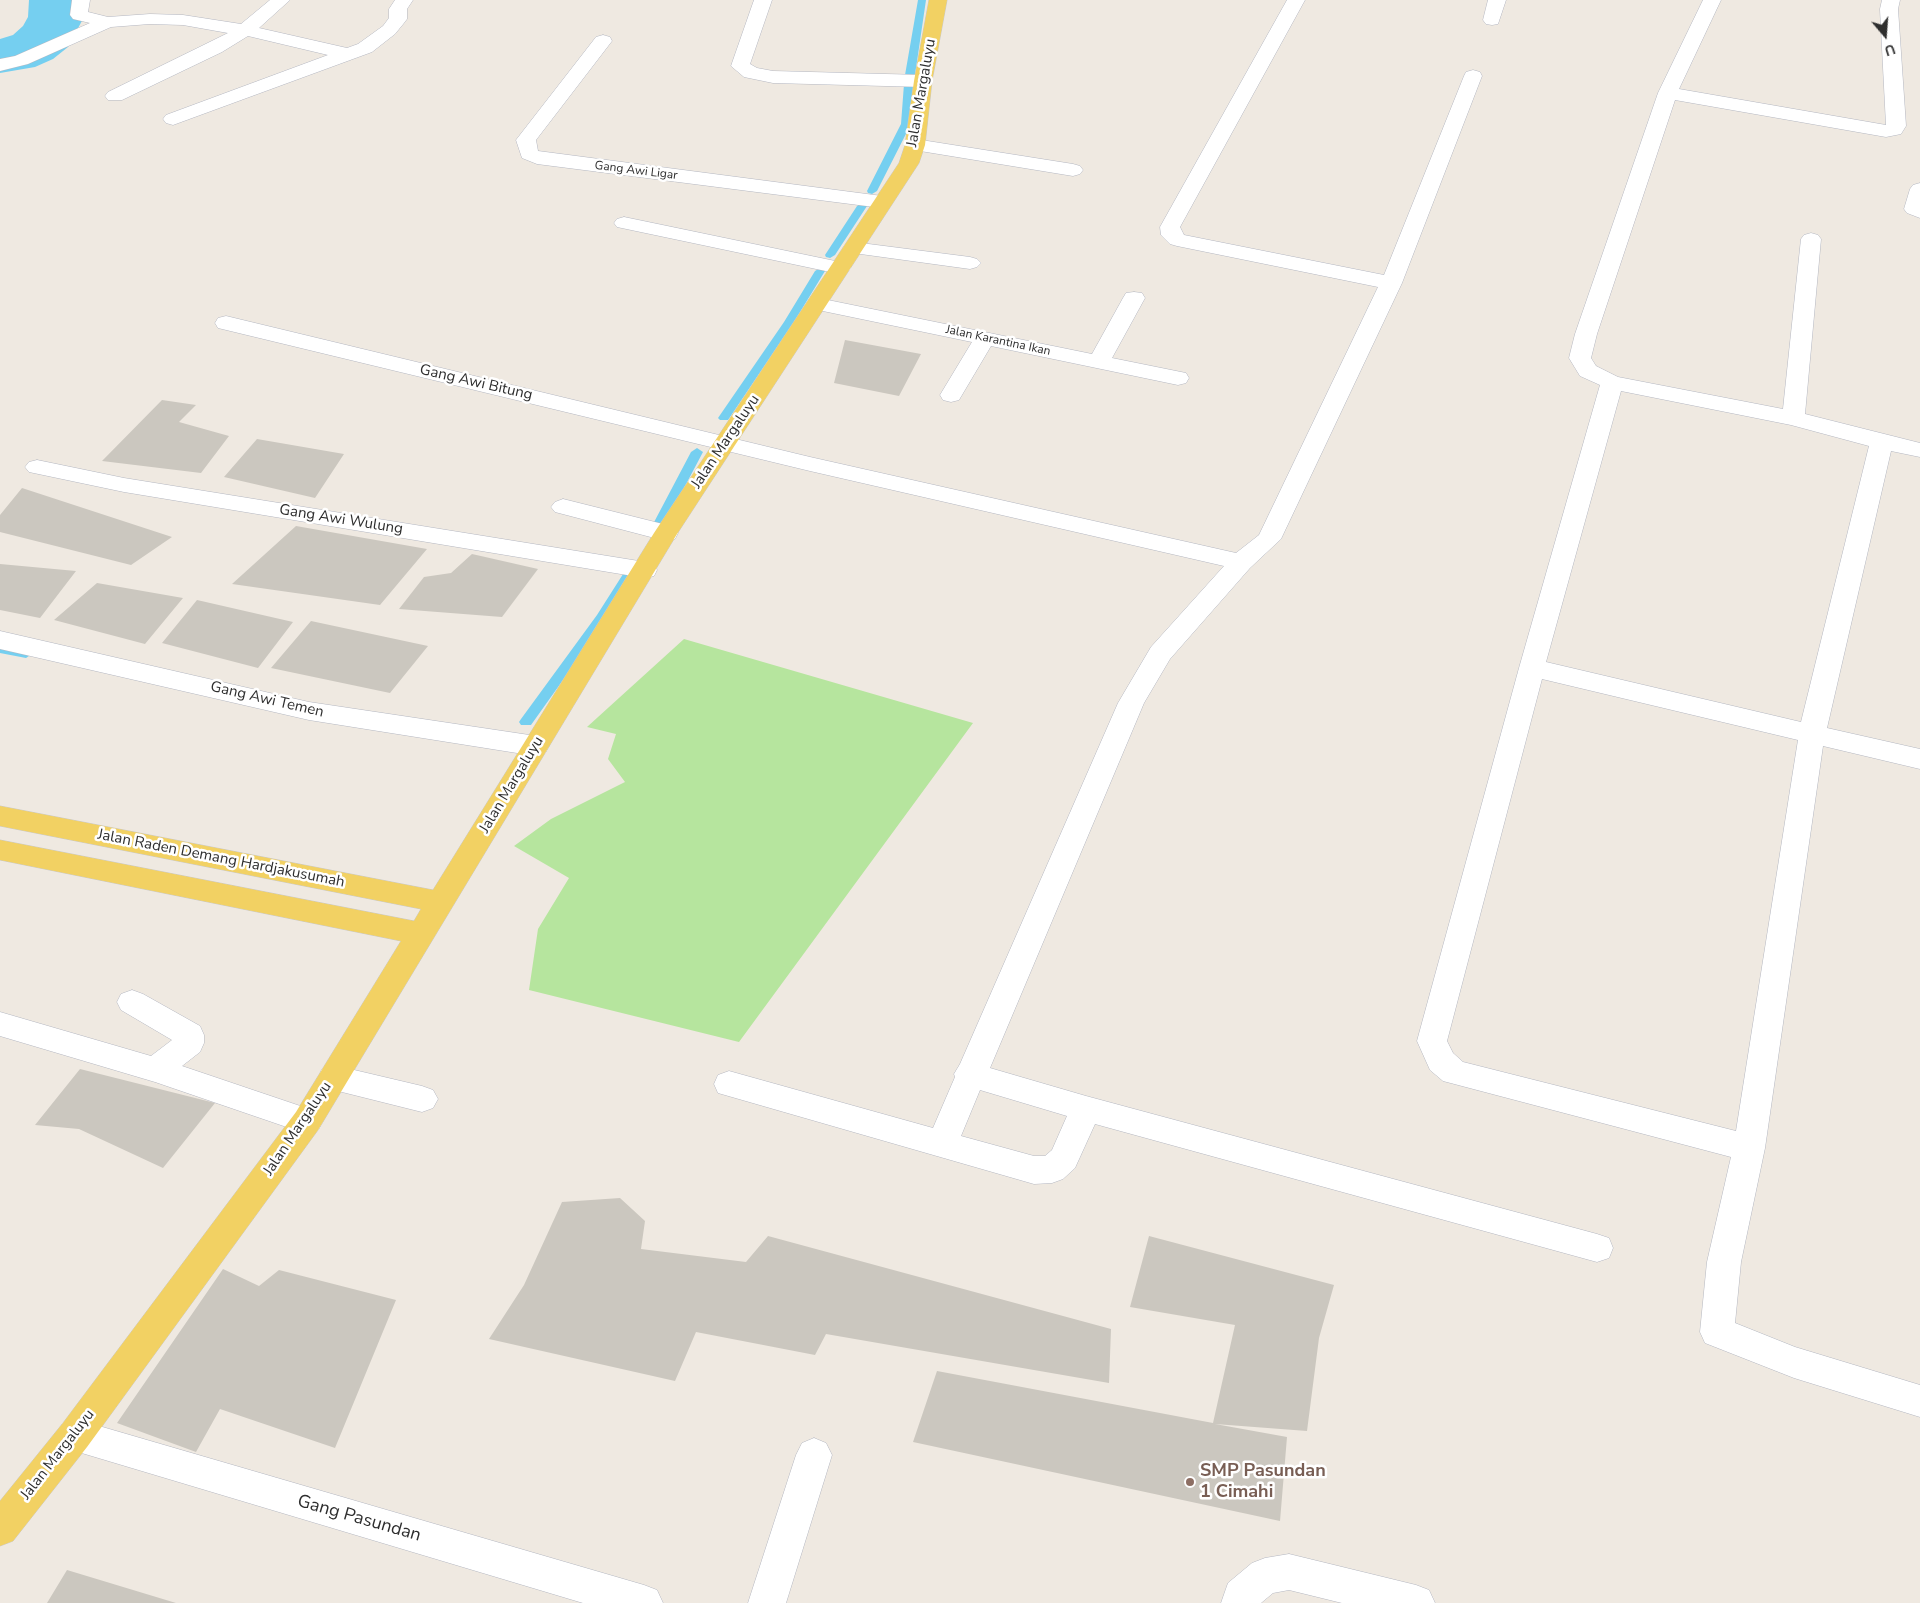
<!DOCTYPE html>
<html>
<head>
<meta charset="utf-8">
<style>
  body { margin:0 }
  #map { position:relative; width:1920px; height:1603px; overflow:hidden; background:#efe9e1; font-family:"Nunito Sans",sans-serif }
  canvas { display:block }
  .north { position:absolute; left:1860px; top:10px; width:50px; height:50px; -webkit-text-stroke:4px #fff; paint-order:stroke; rotate:162deg; font-size:14px; font-weight:700; line-height:20px; text-align:center; color:#2e2e2e }
  .north::after { content:''; display:block; margin:auto; width:18px; height:22px; background:#2e2e2e; clip-path:polygon(50% 0,100% 100%,50% 72%,0 100%) }
</style>
</head>
<body>
<div id="map">
<canvas width="1920" height="1603"></canvas>
<div class="north">U</div>
</div>
<script>
const c = document.querySelector('canvas').getContext('2d');
c.lineJoin = 'round';
function fill(path, color) {
  c.fillStyle = color;
  c.fill(path, 'evenodd');
}
function shape(rows) {
  const path = new Path2D();
  for (const r of rows) {
    path.moveTo(r[0], r[1]);
    for (let i = 2; i < r.length; i += 2) path.lineTo(r[i], r[i + 1]);
  }
  return path;
}
function stroke(path, color, width, dash) {
  c.strokeStyle = color;
  c.lineWidth = width;
  c.lineCap = dash ? 'butt' : 'round';
  c.setLineDash(dash || []);
  c.stroke(path);
}
function write(font, color, halo, rows, align = 'center') {
  c.font = font + ' "Nunito Sans",sans-serif';
  c.lineWidth = 5;
  c.setLineDash([]);
  c.textBaseline = 'middle';
  c.strokeStyle = halo;
  c.fillStyle = color;
  for (const [text, x, y, turn = 0] of rows) {
    c.save();
    c.translate(x, y);
    c.rotate((+turn || 0) * Math.PI / 180);
    c.textAlign = isNaN(turn) ? turn : align;
    if (halo) c.strokeText(text, 0, 0);
    c.fillText(text, 0, 0);
    c.restore();
  }
}
const green = shape([
  [684,639,973,723,739,1042,529,990,538,929,569,878,514,846,551,819,625,782,608,759,616,734,587,727]
]);
const stream = shape([
  [918,0,926,0,915,75,910,78,905,75,918,0],
  [909,81,914,84,911,124,877,191,872,194,868,193,867,191,901,124,904,84,909,81],
  [862,203,867,206,835,255,830,258,826,257,825,255,857,206,862,203],
  [820,268,825,271,794,322,728,420,720,420,718,418,784,322,815,271,820,268],
  [697,448,703,452,664,526,662,529,654,529,652,526,691,452,697,448],
  [629,570,635,574,605,621,531,725,521,725,519,722,521,719,597,615,625,571,629,570],
  [0,645,31,651,32,654,26,658,0,653,0,645]
]);
const river = shape([
  [29,0,85,0,84,17,68,47,53,59,35,67,0,73,0,39,13,35,23,26,28,17,29,0]
]);
const building = shape([
  [845,340,921,354,899,396,834,383],
  [162,400,196,405,179,422,229,436,201,473,102,461],
  [257,439,344,454,315,498,224,477],
  [22,488,172,537,131,565,0,532,0,515],
  [296,526,427,549,380,605,232,584],
  [472,554,538,569,502,617,399,609,424,577,451,573],
  [0,564,76,571,40,618,0,610],
  [97,583,183,598,145,644,54,620],
  [197,600,293,622,258,668,162,643],
  [311,621,428,646,390,693,271,668],
  [80,1069,215,1103,163,1168,79,1129,35,1125],
  [620,1198,645,1221,641,1249,746,1262,768,1236,1111,1329,1109,1383,826,1334,815,1355,696,1332,675,1381,489,1339,524,1285,562,1202],
  [1149,1236,1334,1285,1319,1338,1307,1431,1215,1424,1287,1437,1280,1521,913,1442,937,1371,1213,1423,1235,1325,1130,1307],
  [223,1269,259,1286,279,1270,396,1300,335,1448,220,1409,196,1452,117,1423],
  [67,1570,176,1603,47,1603]
]);
const minor = shape([
  [72,0,90,0,88,12,108,17,150,14,183,15,241,24,270,0,290,0,259,28,347,48,358,44,383,26,389,18,389,9,395,0,413,0,407,9,407,19,404,23,395,34,372,52,173,125,166,123,163,119,166,115,328,55,248,36,222,52,122,100,108,100,105,96,108,92,228,33,183,25,150,24,111,27,28,64,0,71,0,59,15,56,90,23,73,19,70,15,72,0],
  [754,0,772,0,750,64,757,68,773,71,923,75,930,77,932,81,930,85,923,87,773,83,744,77,731,66,754,0],
  [1287,0,1305,0,1180,227,1184,235,1384,275,1464,76,1466,72,1473,70,1480,72,1482,76,1402,283,1281,539,1250,568,1170,659,1144,703,990,1068,1086,1096,1597,1234,1609,1238,1613,1248,1609,1258,1597,1262,1095,1124,1075,1168,1063,1179,1052,1183,1034,1184,718,1093,714,1084,718,1075,729,1071,933,1128,955,1077,954,1074,960,1064,1118,703,1151,647,1224,566,810,471,218,328,215,323,218,318,226,316,810,457,1236,553,1259,535,1378,287,1177,246,1170,244,1161,235,1160,227,1287,0],
  [980,1090,1067,1116,1052,1150,1045,1156,1034,1156,961,1136,980,1090],
  [1488,0,1506,0,1498,24,1492,25,1486,24,1483,20,1488,0],
  [1703,0,1721,0,1679,89,1886,125,1880,9,1882,0,1900,0,1898,9,1906,126,1901,134,1886,137,1675,100,1597,334,1591,358,1596,366,1618,377,1783,409,1801,239,1804,235,1811,233,1818,235,1821,239,1805,414,1920,443,1920,457,1891,451,1827,728,1920,749,1920,769,1823,746,1765,1148,1741,1262,1735,1323,1795,1347,1920,1385,1920,1417,1794,1378,1705,1343,1700,1332,1707,1262,1731,1157,1443,1081,1430,1070,1417,1041,1519,668,1600,385,1580,376,1569,358,1575,334,1658,93,1703,0],
  [1621,391,1791,425,1869,446,1801,722,1546,662,1621,391],
  [1542,679,1798,740,1736,1131,1463,1062,1453,1053,1447,1041,1542,679],
  [603,35,610,37,612,41,536,140,538,151,882,196,889,198,892,202,889,206,882,208,537,164,522,158,516,140,596,37,603,35],
  [915,139,1073,164,1080,166,1083,170,1080,174,1073,176,908,149,905,145,908,141,915,139],
  [1920,183,1920,218,1907,213,1904,209,1910,189,1913,185,1920,183],
  [624,217,840,262,847,264,851,268,847,272,840,274,617,227,614,223,617,219,624,217],
  [853,242,970,257,977,259,981,263,977,267,970,269,846,252,843,248,846,244,853,242],
  [1134,292,1142,293,1145,298,1112,358,1186,373,1189,378,1186,383,1178,385,991,346,959,400,951,402,943,400,940,395,972,342,818,310,810,309,807,304,810,299,818,298,1092,354,1123,298,1126,293,1134,292],
  [37,460,124,478,645,562,654,564,657,570,654,576,645,578,124,492,29,472,25,467,29,462,37,460],
  [563,499,675,527,678,533,675,539,666,541,555,512,551,507,555,502,563,499],
  [0,631,309,702,536,736,545,739,549,746,545,753,536,756,309,720,0,649,0,631],
  [132,990,143,994,200,1026,204,1035,204,1043,200,1052,182,1066,318,1112,323,1121,318,1130,307,1134,155,1082,0,1036,0,1012,151,1056,172,1040,121,1010,117,1002,121,994,132,990],
  [333,1065,422,1086,433,1090,438,1099,433,1108,422,1112,322,1087,318,1078,322,1069,333,1065],
  [75,1419,644,1585,657,1590,663,1603,583,1603,75,1451,63,1447,57,1435,63,1423,75,1419],
  [814,1438,826,1443,832,1455,786,1603,748,1603,796,1455,802,1443,814,1438],
  [1289,1554,1416,1585,1429,1590,1435,1603,1342,1603,1289,1590,1273,1593,1261,1603,1221,1603,1228,1583,1252,1563,1265,1558,1289,1554]
]);
const major = shape([
  [929,0,947,0,932,81,925,145,919,163,677,534,318,1130,87,1447,13,1541,0,1546,0,1501,63,1423,296,1112,401,941,0,860,0,840,414,921,421,909,0,826,0,806,433,890,654,533,899,163,905,145,914,81,929,0]
]);
const markers = [
  [1190,1482,5,"#8d6e63"]
];
const farStreetnames = [
  ["Gang Awi Ligar",636,171,7],
  ["Jalan Karantina Ikan",998,341,12]
];
const streetNames = [
  ["Jalan Margaluyu",922,93,-80],
  ["Gang Awi Bitung",476,383,13],
  ["Jalan Margaluyu",726,442,-56],
  ["Gang Awi Wulung",341,520,9],
  ["Gang Awi Temen",267,700,13],
  ["Jalan Margaluyu",512,785,-59],
  ["Jalan Raden Demang Hardjakusumah",221,859,11],
  ["Jalan Margaluyu",298,1129,-56],
  ["Jalan Margaluyu",58,1455,-52]
];
const nearEducationnames = [
  ["SMP Pasundan",1200,1472],
  ["1 Cimahi",1200,1493]
];
const nearStreetnames = [
  ["Gang Pasundan",359,1519,16]
];
fill(green, '#b6e59e');
fill(stream, '#75cff0');
fill(river, '#75cff0');
fill(building, '#cbc7bf');
stroke(minor, '#b4b7c1', 1);
stroke(major, '#c9c9c9', 1);
fill(minor, '#fff');
fill(major, '#f2d163');
for (const [x, y, r, color] of markers) {
  const dot = new Path2D();
  dot.arc(x, y, r, 0, 2 * Math.PI);
  c.fillStyle = color;
  c.fill(dot);
  stroke(dot, '#fff', 2);
}
write('12px', '#2e2e2e', '#fff', farStreetnames);
write('15px', '#2e2e2e', '#fff', streetNames);
write('bold 18px', '#785e54', '#fff', nearEducationnames, 'left');
write('18px', '#2e2e2e', '#fff', nearStreetnames);
</script>
</body>
</html>
